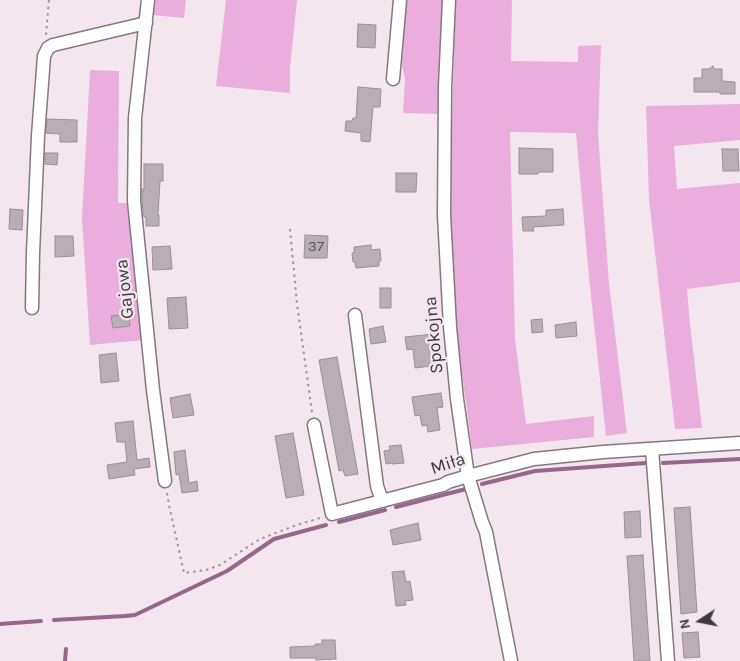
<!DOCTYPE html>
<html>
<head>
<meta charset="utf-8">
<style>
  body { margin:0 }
  #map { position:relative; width:740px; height:661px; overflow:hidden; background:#f3e6ef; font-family:Karla,sans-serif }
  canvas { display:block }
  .north { position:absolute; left:675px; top:596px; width:50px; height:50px; -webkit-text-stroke:4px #f3e6ef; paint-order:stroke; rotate:259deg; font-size:14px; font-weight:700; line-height:20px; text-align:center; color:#3e393c }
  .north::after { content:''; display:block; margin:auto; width:18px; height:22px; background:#3e393c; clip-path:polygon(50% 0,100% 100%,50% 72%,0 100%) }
</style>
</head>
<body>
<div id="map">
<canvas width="740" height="661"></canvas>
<div class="north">N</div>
</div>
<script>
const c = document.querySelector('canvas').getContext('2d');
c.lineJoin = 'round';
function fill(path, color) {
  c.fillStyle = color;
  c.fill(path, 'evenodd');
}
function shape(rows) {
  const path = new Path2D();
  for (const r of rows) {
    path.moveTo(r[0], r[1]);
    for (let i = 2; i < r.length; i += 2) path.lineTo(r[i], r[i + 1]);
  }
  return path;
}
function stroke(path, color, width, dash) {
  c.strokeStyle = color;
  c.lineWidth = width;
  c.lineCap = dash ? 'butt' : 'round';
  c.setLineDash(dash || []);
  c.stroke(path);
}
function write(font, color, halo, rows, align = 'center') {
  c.font = font + ' Karla,sans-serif';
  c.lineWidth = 4.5;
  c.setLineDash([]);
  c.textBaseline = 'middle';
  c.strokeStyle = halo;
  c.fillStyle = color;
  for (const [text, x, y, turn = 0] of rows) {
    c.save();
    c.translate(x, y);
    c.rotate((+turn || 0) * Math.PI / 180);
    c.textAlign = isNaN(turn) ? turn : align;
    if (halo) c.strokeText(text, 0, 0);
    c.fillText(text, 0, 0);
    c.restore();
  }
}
const green = shape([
  [153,0,186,0,184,18,152,15],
  [226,0,297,0,290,68,290,93,216,86],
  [404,0,443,0,439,114,403,113,405,79,400,56],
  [455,0,512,0,511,61,578,62,578,46,601,45,598,133,609,284,627,433,606,436,589,277,576,133,510,132,515,339,526,424,594,416,594,437,472,449,457,335,450,213],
  [90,70,119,71,118,203,131,203,143,340,90,345,82,218],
  [740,104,740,140,674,146,677,189,740,183,740,282,687,289,690,324,702,428,675,429,649,199,646,106]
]);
const stream = shape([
  [663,463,740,459],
  [482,484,535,471,646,463],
  [396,507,466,489],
  [339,522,385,510],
  [54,620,125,616,135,615,227,571,274,539,326,525],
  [0,624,41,621],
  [65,661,66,649]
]);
const building = shape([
  [358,24,376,25,375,48,357,47,358,24],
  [713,66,714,69,722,69,722,81,735,82,735,94,720,94,720,92,694,92,694,78,702,78,702,69,709,69,713,66],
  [358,87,381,89,380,107,373,107,370,142,361,141,361,133,345,131,346,121,352,121,353,118,356,118,358,87],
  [47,119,77,120,77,142,60,142,60,134,46,133,47,119],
  [519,148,553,149,553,172,538,172,538,174,519,174,519,148],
  [722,149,738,149,739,171,723,171,722,149],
  [45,153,58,153,57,165,45,164,45,153],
  [144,164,163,164,163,181,160,181,158,215,159,215,159,226,146,226,146,217,144,217,142,201,142,189,144,189,144,164],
  [396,173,417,173,416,192,396,192,396,173],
  [10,209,23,210,22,230,9,229,10,209],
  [563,209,564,225,533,227,534,231,523,231,522,217,546,216,546,210,563,209],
  [305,235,328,236,327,258,304,258,305,235],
  [55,236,73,236,74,256,55,257,55,236],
  [371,245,371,250,380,249,381,261,379,261,379,266,356,268,355,262,353,262,352,253,354,253,354,247,371,245],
  [170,246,172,269,153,270,152,247,170,246],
  [380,288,391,288,391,308,380,308,380,288],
  [186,297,188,328,169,329,167,298,186,297],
  [129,314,130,326,113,328,111,316,129,314],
  [542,319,543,332,532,333,531,320,542,319],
  [576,322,577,336,556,338,555,325,576,322],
  [383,326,386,342,371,344,369,329,383,326],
  [433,334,435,347,429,348,432,366,415,368,413,349,407,350,405,337,433,334],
  [116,353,119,381,101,383,99,355,116,353],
  [337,357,358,474,345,476,343,470,339,471,319,360,337,357],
  [441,393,443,407,437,408,440,430,428,432,427,425,422,426,420,415,415,416,412,397,441,393],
  [190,394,194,415,173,418,170,398,190,394],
  [133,421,137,460,149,458,150,467,134,469,135,475,109,479,107,465,127,462,125,442,117,442,115,423,133,421],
  [293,433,304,495,286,498,275,436,293,433],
  [401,445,404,463,392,464,392,463,386,464,384,451,390,450,389,446,401,445],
  [185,450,189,483,197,481,198,491,182,493,179,474,176,475,174,452,185,450],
  [690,507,697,612,681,614,674,508,690,507],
  [640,511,641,537,625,538,624,512,640,511],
  [418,523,421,540,393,545,390,530,418,523],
  [643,555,650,661,634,661,627,556,643,555],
  [404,571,406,582,410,581,413,600,405,601,406,605,396,606,392,572,404,571],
  [698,632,700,657,684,658,682,633,698,632],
  [322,640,335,640,336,659,316,660,316,658,290,658,290,647,315,646,315,644,322,644,322,640]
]);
const path = shape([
  [46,35,49,0],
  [290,229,297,304,312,412],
  [167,493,169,505,184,573,206,570,220,565,260,539,294,526,320,518]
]);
const minor = shape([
  [148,0,135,118,134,201,153,390,165,481],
  [449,0,445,87,444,215,450,327,457,399,468,476,482,522,486,532,511,661],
  [393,79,400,0],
  [32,308,33,253,38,136,44,56,48,48,53,45,146,23],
  [355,315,377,486,382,501],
  [314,425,332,514,443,485,448,482,468,476,534,459,603,452,740,443],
  [652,449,668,661]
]);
const numberNames = [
  ["37",316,247]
];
const streetNames = [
  ["Gajowa",125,289,-96],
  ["Spokojna",434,335,-95],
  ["Miła",448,464,-18]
];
fill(green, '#ebaddc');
stroke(stream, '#97668c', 4);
fill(building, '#b9aeb6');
stroke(building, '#9a8f97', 1);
stroke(minor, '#847981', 15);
stroke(path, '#9d949a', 2, [2.5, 4]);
stroke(minor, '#fff', 12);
write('15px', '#5d565a', null, numberNames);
write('18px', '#3e393c', '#f3e6ef', streetNames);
</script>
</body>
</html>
